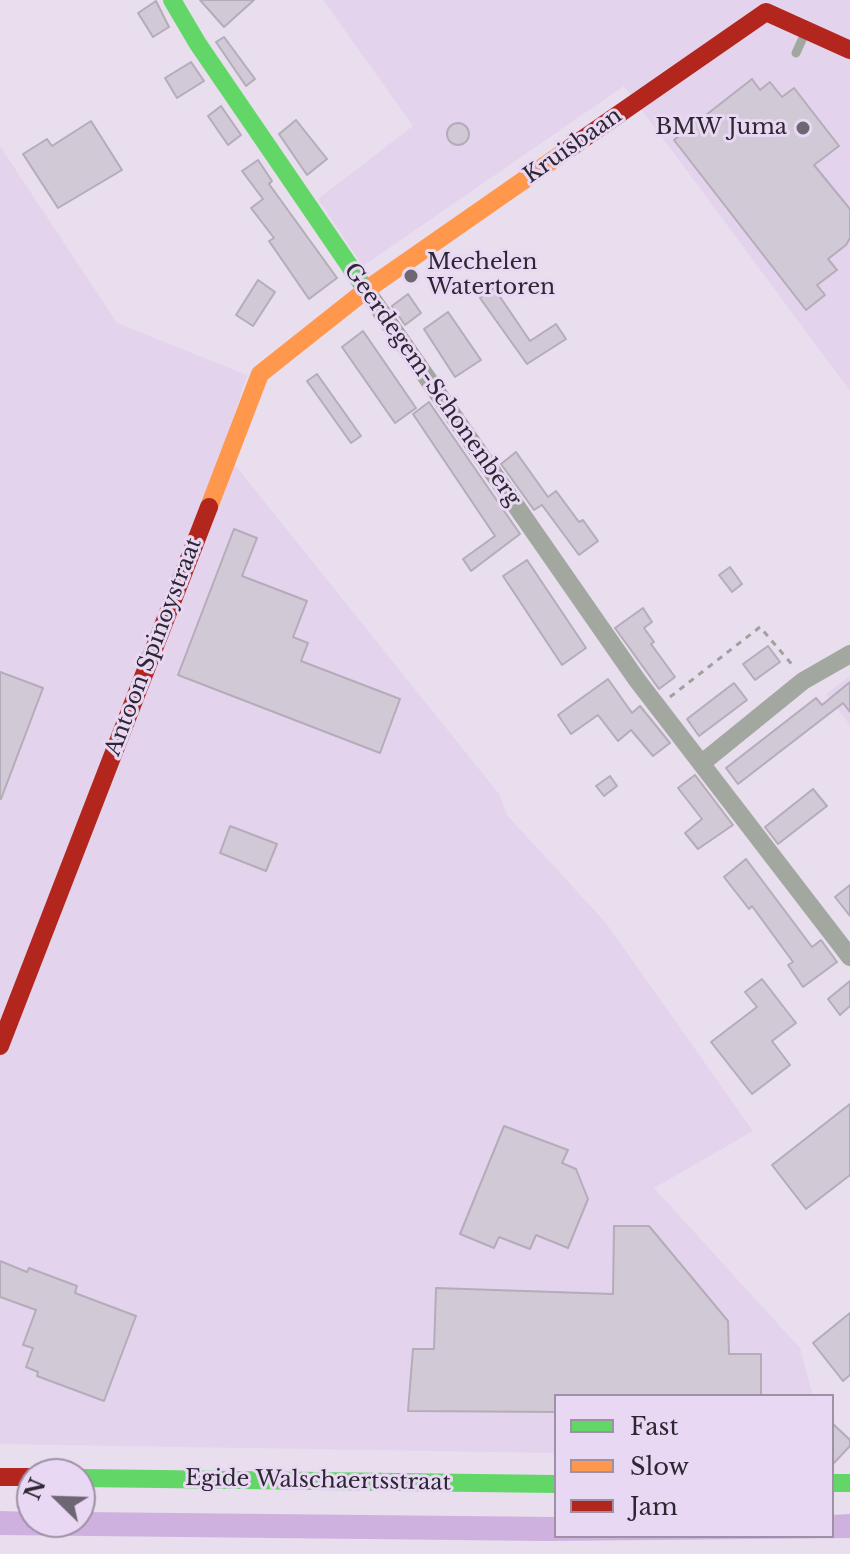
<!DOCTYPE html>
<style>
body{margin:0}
#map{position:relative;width:850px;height:1554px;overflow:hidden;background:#e8deee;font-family:"Libre Baskerville",serif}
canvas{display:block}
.legend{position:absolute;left:554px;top:1394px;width:280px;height:144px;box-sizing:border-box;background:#e9d8f4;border:2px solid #9e91a6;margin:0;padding:10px 14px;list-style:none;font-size:24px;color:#2d2731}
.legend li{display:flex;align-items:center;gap:16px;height:40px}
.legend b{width:40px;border:2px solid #9e91a6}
.north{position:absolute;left:16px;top:1458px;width:80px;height:80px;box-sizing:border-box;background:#e9d8f4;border:2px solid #9e91a6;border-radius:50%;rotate:293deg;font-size:22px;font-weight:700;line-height:32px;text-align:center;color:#2d2731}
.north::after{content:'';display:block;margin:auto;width:28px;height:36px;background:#6e6773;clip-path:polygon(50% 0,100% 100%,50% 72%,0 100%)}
</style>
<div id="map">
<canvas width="850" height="1554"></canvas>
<ul class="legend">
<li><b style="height:10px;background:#63d668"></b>Fast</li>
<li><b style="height:10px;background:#ff974d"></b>Slow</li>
<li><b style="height:10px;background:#b3261e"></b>Jam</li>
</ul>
<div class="north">N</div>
</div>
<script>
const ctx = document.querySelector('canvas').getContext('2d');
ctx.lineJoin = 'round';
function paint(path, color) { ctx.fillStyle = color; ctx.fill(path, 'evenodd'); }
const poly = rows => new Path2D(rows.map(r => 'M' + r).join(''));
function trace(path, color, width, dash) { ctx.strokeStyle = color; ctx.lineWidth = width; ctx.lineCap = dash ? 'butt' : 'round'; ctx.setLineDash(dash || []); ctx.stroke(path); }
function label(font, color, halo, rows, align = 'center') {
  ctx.font = font + ' "Libre Baskerville",serif'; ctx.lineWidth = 6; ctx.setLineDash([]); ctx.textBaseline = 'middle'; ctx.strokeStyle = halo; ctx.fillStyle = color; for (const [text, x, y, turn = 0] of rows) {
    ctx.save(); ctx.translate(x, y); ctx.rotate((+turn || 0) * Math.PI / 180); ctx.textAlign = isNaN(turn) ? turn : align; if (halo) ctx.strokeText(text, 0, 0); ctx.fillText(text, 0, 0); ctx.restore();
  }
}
paint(poly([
 [323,0,850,0,850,391,624,86,363,266,318,199,413,126],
 [0,146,117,323,247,375,223,450,499,794,507,815,606,923,753,1131,654,1188,800,1348,813,1396,556,1396,556,1453,0,1444],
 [850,676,850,725,826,694]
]), '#e4d3ed');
paint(poly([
 [0,1511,32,1512,32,1522,80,1522,80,1512,556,1517,556,1536,832,1536,832,1515,850,1514,850,1538,547,1541,0,1535]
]), '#ceb1df');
const building = poly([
 [200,0,254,0,224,27,200,0],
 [156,1,169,27,153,37,138,13,156,1],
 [224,37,255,79,246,86,216,42,224,37],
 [191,62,204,81,177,98,165,78,191,62],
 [752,79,760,90,770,82,782,97,794,88,839,146,814,165,850,209,850,238,846,245,828,259,837,270,817,285,825,295,806,310,674,140,752,79],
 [221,106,241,135,228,145,208,116,221,106],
 [296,120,327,159,307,175,279,134,296,120],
 [91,121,122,170,58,208,23,154,47,139,52,146,91,121],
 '447 134a11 11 0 1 1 22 0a11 11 0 1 1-22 0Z',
 [258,160,272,181,269,184,337,278,309,299,269,241,274,238,251,208,263,199,242,171,258,160],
 [258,280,275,292,253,326,236,315,258,280],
 [494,288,530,341,556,324,566,339,527,364,480,298,494,288],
 [408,294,421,313,405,325,392,306,408,294],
 [448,312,481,360,455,377,424,329,448,312],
 [363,331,416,408,395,423,342,347,363,331],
 [317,374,361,436,351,443,307,381,317,374],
 [429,402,520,534,471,571,463,559,495,536,413,414,429,402],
 [516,452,548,497,556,491,579,522,583,520,598,541,579,555,542,505,534,510,501,464,516,452],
 [234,529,257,538,242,576,307,601,293,637,308,643,301,661,400,699,380,753,178,675,234,529],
 [527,560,586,648,562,665,503,576,527,560],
 [730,567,742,584,732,592,719,575,730,567],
 [643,608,652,622,644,628,654,642,651,644,675,677,659,689,615,628,643,608],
 [768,646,780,662,755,680,743,664,768,646],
 [0,672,43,688,1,799,0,799,0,672],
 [608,679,632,713,640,706,670,743,653,756,631,730,618,741,598,715,571,734,558,715,608,679],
 [850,682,850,712,843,703,738,784,726,768,816,698,822,705,850,682],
 [734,683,747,700,699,736,687,719,734,683],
 [695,775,733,825,698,849,685,833,702,819,678,788,695,775],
 [610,776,617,786,604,796,596,786,610,776],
 [813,789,827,806,778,844,765,827,813,789],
 [230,826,277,844,266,871,220,853,230,826],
 [746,859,812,947,821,940,837,962,803,987,788,965,793,962,752,906,749,909,724,877,746,859],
 [850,885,850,916,835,897,850,885],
 [762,979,796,1023,772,1041,790,1065,752,1094,711,1042,757,1007,745,992,762,979],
 [850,981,850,1006,840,1015,828,999,850,981],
 [850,1104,850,1175,806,1209,772,1165,850,1104],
 [504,1126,568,1150,562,1163,576,1169,588,1199,568,1248,536,1235,530,1249,499,1237,494,1248,460,1234,504,1126],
 [614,1226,649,1226,728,1321,729,1354,761,1354,761,1396,556,1396,556,1412,408,1411,413,1349,434,1349,436,1288,613,1294,614,1226],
 [0,1261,27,1272,29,1268,77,1286,75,1293,136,1316,104,1401,37,1376,38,1372,26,1367,33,1348,23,1345,36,1310,0,1297,0,1261],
 [850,1313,850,1375,843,1381,813,1343,850,1313],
 [832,1423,850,1440,850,1446,832,1465,832,1423]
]);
paint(building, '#d1c9d5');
trace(building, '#b4acb9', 2);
trace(poly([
 [670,697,760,627,795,668]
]), '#9fa19d', 3, [6, 6]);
trace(poly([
 [796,53,806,31]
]), '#a2a8a0', 9);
trace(poly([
 [366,290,637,680,850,957],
 [702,763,803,681,850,654]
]), '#a2a8a0', 18);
trace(poly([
 [172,0,198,44,366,290],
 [80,1478,556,1484],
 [832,1483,850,1483]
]), '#63d668', 18);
trace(poly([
 [209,507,260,374,366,290,570,148]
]), '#ff974d', 18);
trace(poly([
 [570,148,766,12,850,50],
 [0,1046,209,507],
 [0,1477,32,1477]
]), '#b3261e', 18);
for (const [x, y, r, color] of [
 [803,128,8,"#6e6773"],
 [411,276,8,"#6e6773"]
]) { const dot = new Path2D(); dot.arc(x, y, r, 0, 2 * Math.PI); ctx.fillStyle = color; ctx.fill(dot); trace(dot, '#e9d8f4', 3); }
label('22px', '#2d2731', '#e9d8f4', [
 ["BMW Juma",787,128],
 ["Mechelen",427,263,"left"],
 ["Watertoren",427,288,"left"]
], 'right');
label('22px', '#2d2731', '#e9d8f4', [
 ["Kruisbaan",573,146,-35],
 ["Geerdegem-Schonenberg",432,385,55],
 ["Antoon Spinoystraat",154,647,-69],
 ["Egide Walschaertsstraat",318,1481,1]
]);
</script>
